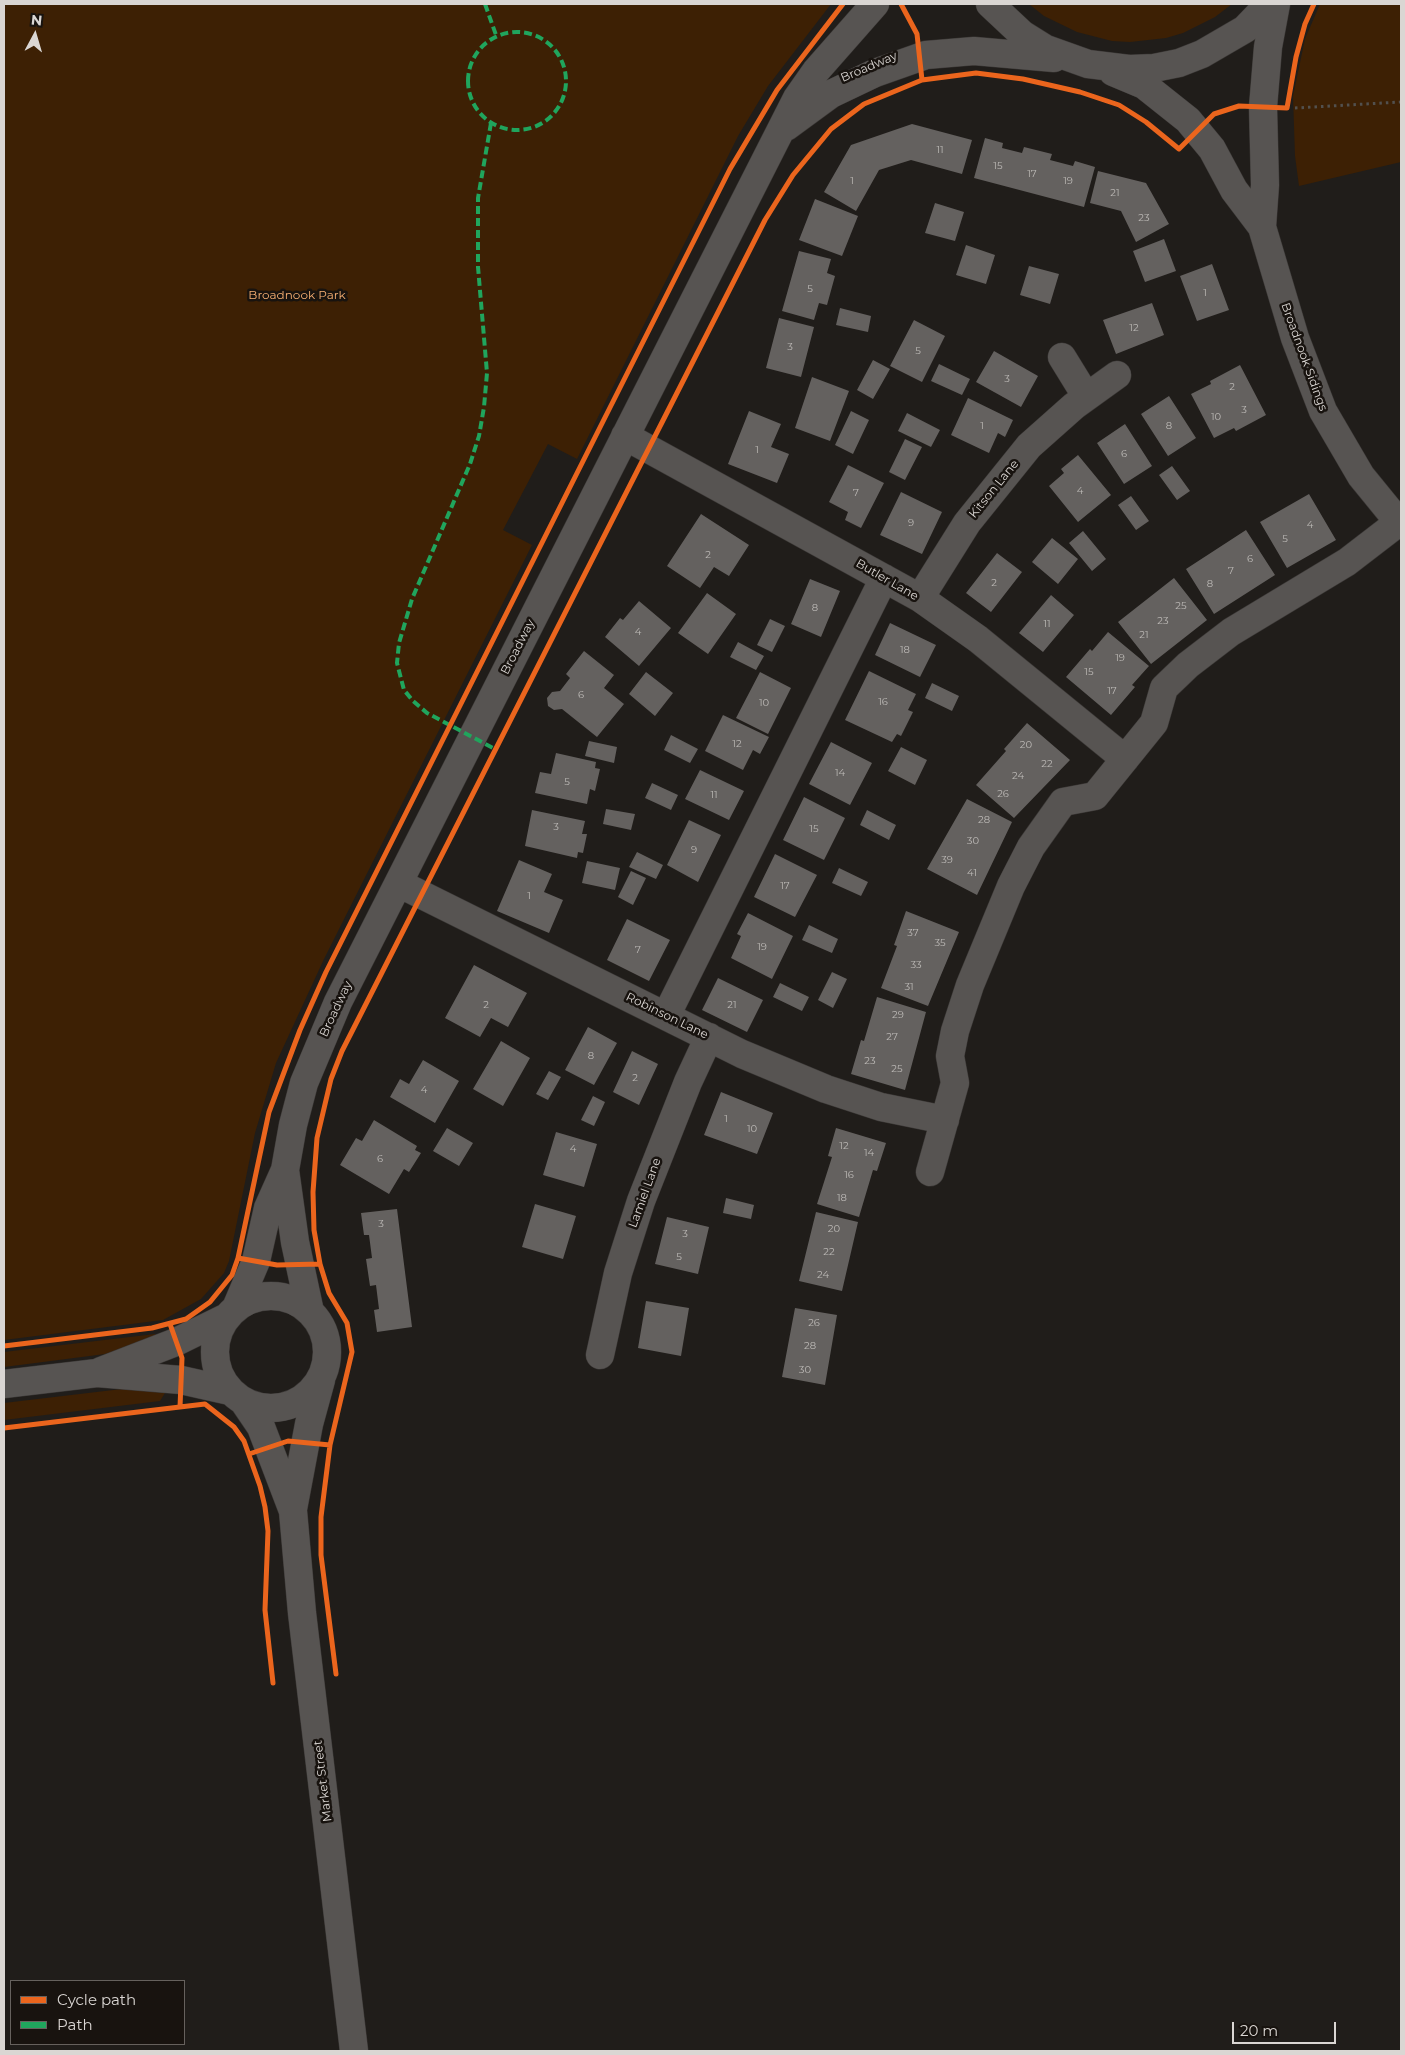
<!DOCTYPE html>
<style>
body{margin:0}
#map{position:relative;width:1405px;height:2055px;overflow:hidden;background:#201d1a;font-family:Montserrat,sans-serif}
canvas{display:block}
.frame{position:absolute;inset:0;border:5px solid #dad6d3;pointer-events:none}
.legend{position:absolute;left:10px;top:1980px;width:175px;height:65px;box-sizing:border-box;background:#18130f;border:1px solid #66615d;margin:0;padding:6px 9px;list-style:none;font-size:15px;color:#dad6d3}
.legend li{display:flex;align-items:center;gap:10px;height:25px}
.legend b{width:25px;border:1px solid #66615d}
.north{position:absolute;left:10px;top:10px;width:50px;height:50px;-webkit-text-stroke:4px #18130f;paint-order:stroke;rotate:6deg;font-size:14px;font-weight:700;line-height:20px;text-align:center;color:#dad6d3}
.north::after{content:'';display:block;margin:auto;width:18px;height:22px;background:#dad6d3;clip-path:polygon(50% 0,100% 100%,50% 72%,0 100%)}
.scale{position:absolute;left:1232px;top:2022px;width:104px;height:22px;box-sizing:border-box;border:2px solid #dad6d3;border-top:0;padding-left:6px;font-size:15px;line-height:18px;white-space:nowrap;color:#dad6d3;-webkit-text-stroke:4px #18130f;paint-order:stroke}
</style>
<div id="map">
<canvas width="1405" height="2055"></canvas>
<div class="frame"></div>
<ul class="legend">
<li><b style="height:6px;background:#eb651d"></b>Cycle path</li>
<li><b style="height:6px;background:#20a55d"></b>Path</li>
</ul>
<div class="north">N</div>
<div class="scale">20 m</div>
</div>
<script>
const ctx = document.querySelector('canvas').getContext('2d');
ctx.lineJoin = 'round';
function paint(path, color) { ctx.fillStyle = color; ctx.fill(path, 'evenodd'); }
const poly = rows => new Path2D(rows.map(r => 'M' + r).join(''));
function trace(path, color, width, dash) { ctx.strokeStyle = color; ctx.lineWidth = width; ctx.lineCap = dash ? 'butt' : 'round'; ctx.setLineDash(dash || []); ctx.stroke(path); }
function label(font, color, halo, rows, align = 'center') {
  ctx.font = font + ' Montserrat,sans-serif'; ctx.lineWidth = 5; ctx.setLineDash([]); ctx.textBaseline = 'middle'; ctx.strokeStyle = halo; ctx.fillStyle = color; for (const [text, x, y, turn = 0] of rows) {
    ctx.save(); ctx.translate(x, y); ctx.rotate((+turn || 0) * Math.PI / 180); ctx.textAlign = isNaN(turn) ? turn : align; if (halo) ctx.strokeText(text, 0, 0); ctx.fillText(text, 0, 0); ctx.restore();
  }
}
paint(poly([
 [4,4,831,4,768,86,738,136,577,459,548,444,503,530,532,545,324,959,276,1063,255,1133,229,1261,224,1273,201,1299,163,1320,4,1340],
 [1029,4,1232,4,1215,17,1183,33,1166,38,1130,42,1112,41,1077,32,1044,16],
 [1320,4,1401,4,1401,162,1299,186,1295,156,1293,96,1305,39],
 [155,1334,157,1338,105,1354,4,1367,4,1352],
 [164,1384,165,1393,160,1401,4,1420,4,1403]
]), '#3d2004');
paint(poly([
 [912,124,972,140,962,174,911,160,879,170,856,211,824,192,851,145],
 [985,138,1003,143,1002,148,1022,153,1024,147,1052,154,1050,160,1073,166,1075,161,1095,167,1084,207,974,178],
 [1098,171,1146,183,1169,224,1136,242,1121,211,1090,203],
 [815,199,858,216,842,256,799,240],
 [935,203,964,212,955,241,925,233],
 [1164,239,1176,271,1145,282,1133,251],
 [966,245,995,255,986,284,956,275],
 [799,251,831,259,827,273,835,276,827,305,819,303,814,320,782,311],
 [1212,264,1229,310,1197,321,1180,276],
 [1029,266,1059,274,1050,304,1020,295],
 [1152,303,1164,335,1116,354,1103,320],
 [840,308,871,316,868,332,836,325],
 [779,318,814,327,801,377,766,368],
 [914,320,945,336,922,382,890,366],
 [994,351,1038,376,1021,407,976,382],
 [873,360,890,369,873,399,857,390],
 [939,364,970,379,962,395,931,381],
 [1240,365,1266,415,1236,431,1234,428,1214,438,1191,394,1211,384,1210,381],
 [812,377,849,391,830,441,795,428],
 [1169,396,1196,438,1168,456,1141,414],
 [968,398,1013,420,1005,437,998,433,989,453,951,435],
 [749,411,781,424,771,447,789,454,777,483,728,464],
 [851,411,869,420,853,454,835,445],
 [907,413,940,430,931,447,898,431],
 [1125,424,1152,466,1124,484,1097,443],
 [905,439,922,447,905,480,889,472],
 [1078,455,1111,495,1078,522,1049,486,1064,473,1061,469],
 [848,465,884,483,861,528,845,520,848,512,829,502],
 [1172,466,1190,491,1177,500,1159,475],
 [901,492,942,512,922,554,880,535],
 [1309,494,1336,540,1287,568,1260,522],
 [1131,496,1149,521,1136,530,1118,505],
 [701,514,749,545,729,576,714,567,700,588,667,566],
 [1246,530,1275,575,1214,614,1186,569],
 [1083,531,1106,559,1092,571,1069,543],
 [1052,538,1078,559,1058,584,1032,562],
 [997,553,1022,572,991,612,966,593],
 [1174,578,1207,620,1151,664,1118,622],
 [810,579,840,591,821,637,791,624],
 [707,593,736,614,708,654,678,633],
 [1051,595,1074,615,1043,652,1019,633],
 [639,601,671,628,639,666,605,637,620,618,623,620],
 [770,619,785,626,772,652,757,645],
 [890,623,936,645,920,677,875,655],
 [1108,632,1149,666,1132,685,1135,687,1111,715,1066,677,1090,649,1092,651],
 [738,642,764,656,756,670,730,657],
 [584,651,614,675,604,688,624,704,597,737,562,709,554,710,548,706,547,698,552,692,560,691,570,678,566,674],
 [869,671,916,694,908,710,913,712,901,736,897,734,892,742,845,720],
 [646,672,673,693,655,716,629,694],
 [760,672,791,688,768,734,736,718],
 [932,683,959,696,952,711,925,698],
 [723,715,769,737,760,754,753,750,743,770,705,751],
 [1027,723,1070,760,1014,818,976,785,1006,751,1004,749],
 [671,735,698,749,690,763,664,750],
 [589,741,617,747,614,763,585,756],
 [831,742,872,763,850,805,809,784],
 [901,747,927,760,915,785,888,771],
 [556,753,596,762,595,768,600,769,595,791,590,789,587,804,535,793,540,772,551,774],
 [700,770,744,791,729,820,685,799],
 [652,783,678,795,671,810,645,798],
 [804,797,845,818,824,860,783,840],
 [967,799,1012,822,977,895,927,869],
 [606,809,635,814,631,830,603,824],
 [532,810,585,821,582,834,587,834,583,853,578,852,577,858,525,846],
 [867,810,896,825,889,840,860,825],
 [689,820,721,835,698,882,667,865],
 [637,852,663,865,656,879,629,867],
 [775,854,817,875,795,917,754,897],
 [519,860,552,874,544,892,563,900,549,933,497,911],
 [587,861,620,868,615,890,582,883],
 [839,868,868,882,861,896,832,883],
 [631,871,646,878,633,905,618,897],
 [906,911,959,932,928,1006,881,988,897,946,894,945],
 [748,913,793,936,772,979,731,958,741,936,737,934],
 [627,919,670,940,649,981,607,960],
 [809,925,838,939,832,953,802,940],
 [474,965,527,993,508,1027,491,1018,480,1037,445,1018],
 [832,972,847,979,833,1008,818,1000],
 [718,978,763,1000,747,1032,702,1010],
 [780,983,809,997,802,1011,773,997],
 [877,997,926,1012,905,1090,851,1074,861,1040,864,1041],
 [588,1027,617,1043,594,1085,565,1070],
 [501,1041,530,1058,503,1106,473,1089],
 [632,1051,658,1064,639,1105,613,1092],
 [423,1060,459,1081,435,1123,390,1097,400,1079,409,1084],
 [549,1071,561,1077,548,1100,536,1094],
 [721,1092,773,1113,757,1154,704,1135],
 [593,1096,605,1102,594,1126,581,1120],
 [374,1120,417,1146,415,1150,421,1153,409,1172,404,1169,389,1194,340,1165,356,1138,362,1141],
 [447,1128,473,1143,459,1166,433,1151],
 [836,1128,886,1143,877,1171,873,1170,859,1217,817,1204,832,1157,828,1156],
 [556,1132,597,1144,584,1187,543,1175],
 [726,1198,754,1205,751,1219,723,1213],
 [535,1204,576,1216,563,1259,522,1247],
 [397,1209,412,1327,377,1332,374,1310,379,1309,376,1285,370,1286,366,1259,372,1258,369,1235,364,1235,361,1213],
 [816,1212,858,1222,842,1291,799,1281],
 [667,1217,709,1227,698,1274,655,1264],
 [646,1301,689,1308,681,1356,638,1348],
 [795,1308,837,1315,825,1385,782,1377]
]), '#64615f');
const minor = poly([
 [990,4,1022,34,1046,49,1088,64,1129,69,1154,68,1179,63,1202,54,1245,29,1269,4],
 [1276,4,1268,47,1263,107,1265,185,1262,227,1295,338,1323,411,1361,476,1401,525],
 [1113,72,1144,85,1188,120,1212,149,1234,190,1262,227],
 [786,127,831,94,875,73,926,55,974,51,1054,58],
 [1062,357,1086,396],
 [625,436,920,598,978,639,1125,759],
 [920,598,967,523,1029,446,1074,406,1117,375],
 [400,884,742,1054,826,1089,881,1107,945,1120],
 [666,1016,884,578],
 [285,1170,295,1242,310,1312],
 [930,1172,955,1083,950,1056,955,1031,970,985,1011,886,1031,847,1063,802,1095,796,1154,723,1164,688,1188,665,1231,632,1347,562,1399,522],
 '215 1352a56 56 0 1 1 112 0a56 56 0 1 1-112 0Z',
 [236,1308,256,1261,268,1208,285,1170,293,1125,304,1083,338,1002,797,98,816,71,875,4],
 [600,1355,618,1273,641,1201,688,1082,709,1037],
 [101,1371,176,1342,227,1317],
 [4,1384,97,1373,181,1380,230,1391],
 [244,1402,261,1427,293,1511,302,1613,354,2051],
 [293,1509,309,1424,321,1380]
]);
trace(minor, '#3b3836', 29);
trace(poly([
 [1295,108,1401,102]
]), '#52504e', 3, [2.5, 4]);
trace(minor, '#575452', 28);
trace(poly([
 [485,4,496,35],
 '468 81a49 49 0 1 1 98 0a49 49 0 1 1-98 0Z',
 [491,123,478,198,478,267,487,373,484,407,479,436,470,464,412,599,399,643,397,663,404,690,413,701,427,713,495,749]
]), '#20a55d', 4, [8, 4]);
trace(poly([
 [901,4,917,34,922,80,976,73,1023,79,1080,92,1119,105,1146,122,1179,149,1214,114,1239,106,1287,108,1296,57,1305,24,1314,4],
 [238,1258,277,1265,320,1264],
 [170,1324,182,1358,180,1407],
 [4,1346,152,1328,186,1319,210,1302,232,1275,238,1258,269,1112,300,1030,326,972,730,169,777,90,843,4],
 [4,1428,205,1404,234,1427,244,1441,260,1486,265,1507,268,1531,265,1610,273,1683],
 [249,1454,288,1441,330,1445],
 [336,1674,321,1555,321,1517,330,1445,352,1352,347,1323,329,1293,320,1264,314,1230,313,1192,317,1138,331,1079,342,1051,765,220,793,175,831,129,864,104,922,80]
]), '#eb651d', 5);
label('10px', '#bcb9b6', null, [
 ["11",940,150],
 ["15",998,166],
 ["17",1032,174],
 ["1",852,181],
 ["19",1068,181],
 ["21",1115,193],
 ["23",1144,218],
 ["5",810,289],
 ["1",1205,293],
 ["12",1134,328],
 ["3",790,347],
 ["5",918,351],
 ["3",1007,379],
 ["2",1232,387],
 ["3",1244,410],
 ["10",1216,417],
 ["1",982,426],
 ["8",1169,426],
 ["1",757,450],
 ["6",1124,454],
 ["4",1080,491],
 ["7",856,493],
 ["9",911,523],
 ["4",1310,525],
 ["5",1285,539],
 ["2",708,555],
 ["6",1250,559],
 ["7",1231,571],
 ["2",994,583],
 ["8",1210,584],
 ["25",1181,606],
 ["8",815,608],
 ["23",1163,621],
 ["11",1047,624],
 ["4",638,632],
 ["21",1144,635],
 ["18",905,650],
 ["19",1120,658],
 ["15",1089,672],
 ["17",1112,691],
 ["6",581,695],
 ["16",883,702],
 ["10",764,703],
 ["12",737,744],
 ["20",1026,745],
 ["22",1047,764],
 ["14",840,773],
 ["24",1018,776],
 ["5",567,782],
 ["26",1003,794],
 ["11",714,795],
 ["28",984,820],
 ["3",556,827],
 ["15",814,829],
 ["30",973,841],
 ["9",694,850],
 ["39",947,860],
 ["41",972,873],
 ["17",785,886],
 ["1",529,896],
 ["37",913,933],
 ["35",940,943],
 ["19",762,947],
 ["7",638,950],
 ["33",916,965],
 ["31",909,987],
 ["2",486,1005],
 ["21",732,1005],
 ["29",898,1015],
 ["27",892,1037],
 ["8",591,1056],
 ["23",870,1061],
 ["25",897,1069],
 ["2",635,1078],
 ["4",424,1090],
 ["1",726,1119],
 ["10",752,1129],
 ["12",844,1146],
 ["4",573,1149],
 ["14",869,1153],
 ["6",380,1159],
 ["16",849,1175],
 ["18",842,1198],
 ["3",381,1224],
 ["20",834,1229],
 ["3",685,1234],
 ["22",829,1252],
 ["5",679,1257],
 ["24",823,1275],
 ["26",814,1323],
 ["28",810,1346],
 ["30",805,1370]
]);
label('12px', '#dad6d3', '#18130f', [
 ["Broadway",869,67,-23],
 ["Broadnook Sidings",1304,357,70],
 ["Kitson Lane",994,489,-51],
 ["Butler Lane",887,580,30],
 ["Broadway",518,647,-63],
 ["Broadway",336,1009,-65],
 ["Robinson Lane",667,1016,26],
 ["Lamiel Lane",645,1193,-70],
 ["Market Street",323,1781,-97]
]);
label('12px', '#f6af72', '#18130f', [
 ["Broadnook Park",297,295]
]);
</script>
